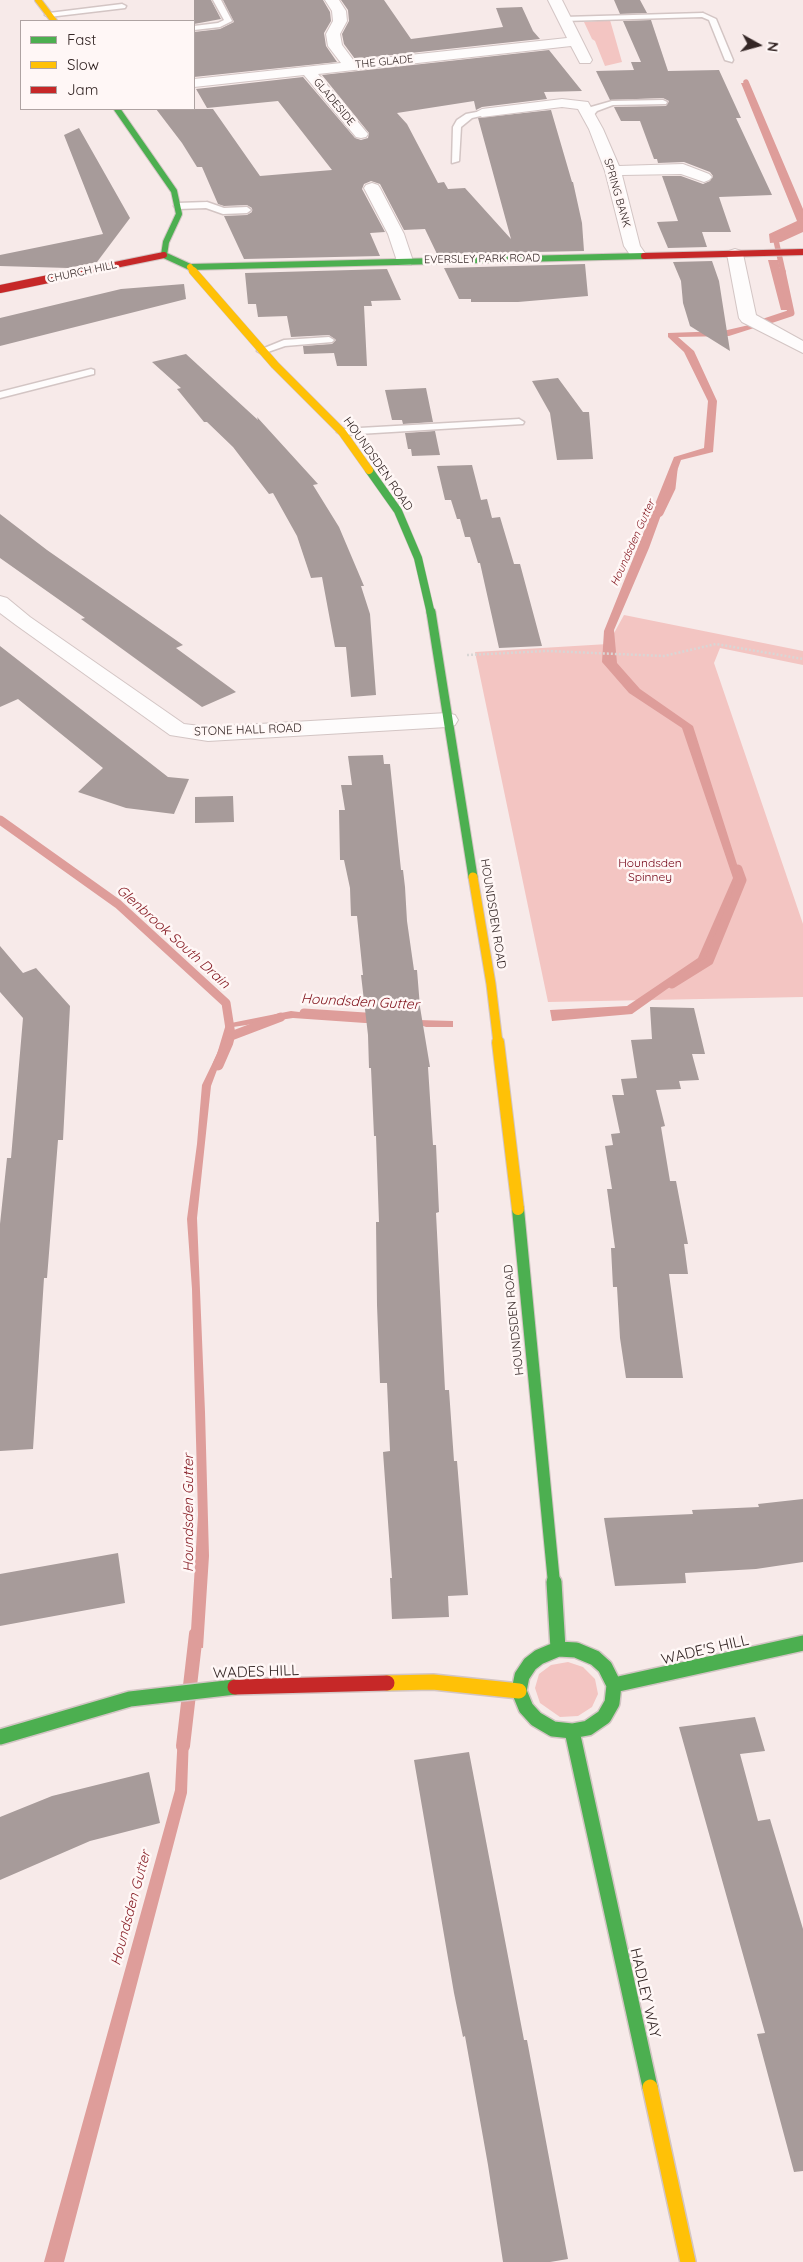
<!DOCTYPE html>
<style>
body{margin:0}
#map{position:relative;width:803px;height:2262px;overflow:hidden;background:#f7eae9;font-family:Quicksand,sans-serif}
canvas{display:block}
.legend{position:absolute;left:20px;top:20px;width:175px;height:90px;box-sizing:border-box;background:#fff7f6;border:1px solid #aea3a2;margin:0;padding:6px 9px;list-style:none;font-size:15px;color:#342625}
.legend li{display:flex;align-items:center;gap:10px;height:25px}
.legend b{width:25px;border:1px solid #aea3a2}
.north{position:absolute;left:733px;top:20px;width:50px;height:50px;-webkit-text-stroke:4px #fff7f6;paint-order:stroke;rotate:97deg;font-size:14px;font-weight:700;line-height:20px;text-align:center;color:#342625}
.north::after{content:'';display:block;margin:auto;width:18px;height:22px;background:#342625;clip-path:polygon(50% 0,100% 100%,50% 72%,0 100%)}
</style>
<div id="map">
<canvas width="803" height="2262"></canvas>
<ul class="legend">
<li><b style="height:6px;background:#4caf50"></b>Fast</li>
<li><b style="height:6px;background:#ffc107"></b>Slow</li>
<li><b style="height:6px;background:#c62828"></b>Jam</li>
</ul>
<div class="north">N</div>
</div>
<script>
const ctx = document.querySelector('canvas').getContext('2d');
ctx.lineJoin = 'round';
function paint(path, color) { ctx.fillStyle = color; ctx.fill(path, 'evenodd'); }
const poly = rows => new Path2D(rows.map(r => 'M' + r).join(''));
function trace(path, color, width, dash) { ctx.strokeStyle = color; ctx.lineWidth = width; ctx.lineCap = dash ? 'butt' : 'round'; ctx.setLineDash(dash || []); ctx.stroke(path); }
function label(font, color, halo, rows, align = 'center') {
  ctx.font = font + ' Quicksand,sans-serif'; ctx.lineWidth = 5; ctx.setLineDash([]); ctx.textBaseline = 'middle'; ctx.strokeStyle = halo; ctx.fillStyle = color; for (const [text, x, y, turn = 0] of rows) {
    ctx.save(); ctx.translate(x, y); ctx.rotate((+turn || 0) * Math.PI / 180); ctx.textAlign = isNaN(turn) ? turn : align; if (halo) ctx.strokeText(text, 0, 0); ctx.fillText(text, 0, 0); ctx.restore();
  }
}
paint(poly([
 [610,20,622,62,605,66,595,41,592,39,584,22],
 [624,615,803,651,803,665,720,648,714,663,803,924,803,997,548,1002,475,652,608,644],
 [568,1662,583,1667,595,1679,598,1694,592,1707,578,1716,560,1717,540,1703,535,1688,539,1674,551,1665]
]), '#f3c5c2');
paint(poly([
 [741,83,745,83,803,215,803,232,781,242,770,243,769,234,797,221],
 [768,260,778,260,789,310,781,310],
 [749,325,754,328,729,336,678,337,694,351,717,401,713,452,681,460,649,548,614,630,617,663,640,689,693,726,742,880,705,962,632,1014,552,1021,550,1010,627,1006,698,958,733,878,682,728,629,693,602,662,604,631,674,457,704,448,708,401,684,352,668,337,668,333,723,331],
 [291,1011,348,1018,453,1021,453,1027,426,1027,415,1023,365,1023,293,1018,233,1027,211,1086,197,1218,205,1412,209,1556,203,1648,190,1647,198,1515,192,1289,187,1219,197,1144,202,1085,217,1054,226,1024],
 [178,1734,189,1735,187,1793,64,2262,44,2262,175,1790]
]), '#de9d9a');
trace(poly([
 [746,82,803,216],
 [783,272,775,236,803,224]
]), '#de9d9a', 5.5);
trace(poly([
 [755,325,791,313,782,271],
 [660,513,672,488,674,470]
]), '#de9d9a', 7);
trace(poly([
 [0,820,118,904,226,1003,231,1035],
 [672,984,709,961,742,880,738,869],
 [304,1013,380,1018],
 [228,1043,231,1036,281,1017]
]), '#de9d9a', 9);
trace(poly([
 [218,1065,228,1042]
]), '#de9d9a', 11);
trace(poly([
 [183,1746,196,1634]
]), '#de9d9a', 14);
paint(poly([
 [194,0,211,0,221,19,194,24],
 [223,0,323,0,330,12,331,21,324,33,326,46,337,62,194,77,194,32,220,29,234,22],
 [341,0,384,0,411,39,503,27,496,8,522,7,533,31,540,39,355,59,344,44,342,34,349,21,348,10],
 [614,0,640,0,647,13,620,14],
 [651,20,668,71,719,70,741,118,736,118,772,195,719,197,731,232,702,232,707,247,668,248,657,222,678,221,662,176,681,176,703,184,710,181,713,176,710,172,684,162,658,163,657,159,654,159,640,121,621,121,614,107,666,106,669,101,663,98,610,100,596,71,634,70,631,62,641,62,623,21],
 [549,50,582,91,544,92,547,99,482,107,476,110,474,101,397,113,407,124,438,183,444,182,448,189,465,188,511,239,478,118,551,110,572,182,573,182,582,223,584,251,437,254,425,229,404,230,380,184,371,181,364,184,362,189,385,232,370,233,380,256,244,259,224,216,247,215,252,212,252,208,247,205,224,206,218,204,202,167,197,167,182,143,156,109,213,109,260,176,332,170,278,101,207,108,196,89,303,77,355,138,361,140,368,138,369,133,322,75],
 [79,128,130,218,97,262,68,268,0,266,0,255,103,234,64,135],
 [712,261,719,281,730,351,690,326,683,303,681,281,673,262],
 [585,264,588,296,518,302,471,302,471,299,459,299,444,268],
 [387,269,401,300,371,301,372,306,364,306,367,366,337,366,334,353,304,354,303,346,332,344,336,340,329,335,291,337,287,316,258,317,256,304,248,304,245,273],
 [184,284,186,299,0,346,0,318,121,289],
 [186,354,258,420,257,417,318,484,313,485,339,527,364,586,361,586,370,614,376,695,351,697,346,647,335,647,322,577,311,578,297,536,273,493,269,494,233,447,207,422,204,422,177,389,181,388,152,362],
 [558,378,583,412,589,412,593,459,557,460,550,413,532,381],
 [426,388,433,422,403,424,402,420,392,420,385,390],
 [435,431,440,455,412,456,411,449,408,449,405,433],
 [472,465,481,500,487,499,492,518,500,517,514,564,520,564,542,646,499,648,480,563,478,563,470,537,465,537,460,519,457,519,451,500,445,500,437,466],
 [0,514,47,550,183,645,176,648,236,692,202,707,81,619,85,618,0,558],
 [0,646,168,777,189,779,174,814,126,808,78,792,103,768,18,699,0,707],
 [383,755,384,764,390,764,401,870,403,870,405,887,407,921,414,970,417,970,420,1007,430,1067,428,1067,433,1145,436,1145,439,1212,436,1213,445,1390,449,1390,454,1461,457,1461,468,1595,448,1596,449,1617,392,1619,390,1578,392,1578,383,1452,390,1451,387,1383,380,1383,377,1305,376,1222,379,1222,376,1136,374,1136,371,1068,369,1068,368,1035,361,975,363,975,357,916,351,916,350,888,344,860,340,860,339,810,345,810,341,785,352,785,348,756],
 [233,796,234,822,195,823,195,797],
 [0,946,23,973,36,968,70,1006,63,1140,58,1140,47,1278,44,1278,33,1449,0,1451,0,1224,7,1158,11,1158,23,1018,0,992],
 [650,1007,694,1008,705,1054,692,1054,699,1080,679,1081,681,1089,656,1090,665,1126,661,1127,670,1181,676,1181,688,1244,684,1244,688,1274,669,1274,683,1378,626,1378,620,1338,617,1287,613,1287,611,1248,615,1248,607,1189,612,1189,605,1146,613,1145,611,1134,620,1133,612,1095,624,1095,621,1079,637,1078,631,1040,652,1039],
 [803,1499,803,1562,756,1569,685,1573,686,1583,615,1586,604,1518,693,1514,692,1510,759,1507,758,1504],
 [118,1553,125,1603,0,1626,0,1574],
 [755,1717,765,1751,740,1754,758,1821,770,1819,803,1929,803,2171,794,2172,757,2034,765,2033,679,1727],
 [469,1752,524,2040,527,2040,568,2259,550,2262,503,2262,488,2165,465,2036,463,2037,454,1993,414,1760],
 [149,1772,160,1823,90,1841,0,1880,0,1817,52,1796]
]), '#a79b9a');
const lane = poly([
 [213,0,221,0,232,21,220,27,194,30,194,26,218,23,224,20,213,0],
 [122,4,126,6,125,8,49,17,45,15,49,13,122,4],
 [703,13,716,19,733,60,732,62,725,60,709,20,702,17,564,21,560,19,564,17,703,13],
 [663,100,667,102,666,104,613,105,597,111,592,117,585,115,591,107,612,101,663,100],
 [482,111,485,111,485,115,472,118,461,127,459,161,452,163,453,127,457,120,466,114,482,111],
 [207,202,224,208,247,207,251,210,247,213,223,214,206,208,178,209,174,206,178,203,207,202],
 [329,337,334,340,332,342,285,346,262,354,257,351,284,340,329,337],
 [91,369,94,370,94,374,0,398,0,392,91,369],
 [519,419,524,422,523,424,342,435,337,432,342,429,519,419]
]);
const street = poly([
 [325,0,339,0,346,11,347,21,340,34,342,45,354,61,567,38,548,0,562,0,592,60,590,63,580,63,571,46,318,74,368,134,366,137,361,138,356,137,304,75,194,87,194,79,341,63,328,46,326,34,333,21,332,11,325,0],
 [562,99,588,102,603,129,619,166,683,164,709,174,712,177,709,180,704,182,681,174,622,175,640,246,647,256,645,259,633,259,624,246,605,171,589,129,578,109,562,107,482,117,475,113,482,109,562,99],
 [372,183,378,185,380,188,404,234,413,261,411,265,399,265,397,261,388,234,364,188,366,185,372,183],
 [735,249,741,251,743,254,756,315,803,341,803,353,742,322,739,318,727,254,729,251,735,249],
 [0,596,7,598,30,617,184,724,208,727,447,713,455,715,458,720,455,725,447,727,208,741,170,735,16,625,0,613,0,596]
]);
const fastFar4 = poly([
 [117,109,174,191,179,214,166,242,164,255],
 [164,255,190,267,644,256]
]);
const fastFar3 = poly([
 [369,470,398,511,418,558,431,614]
]);
const fastFar2 = poly([
 [431,612,473,877]
]);
const fastFar1 = poly([
 [518,1209,554,1583]
]);
const fast = poly([
 [554,1582,558,1649],
 [558,1649,576,1650,595,1658,605,1667,614,1685,612,1703,604,1717,588,1728,572,1731,553,1729,536,1719,526,1708,519,1691,522,1676,530,1664,539,1657,558,1649],
 [614,1685,803,1643],
 [572,1731,650,2087],
 [0,1737,130,1699,235,1687]
]);
const slowFar4 = poly([
 [38,0,54,21],
 [190,267,194,272]
]);
const slowFar3 = poly([
 [193,271,275,365,342,432,369,470]
]);
const slowFar2 = poly([
 [473,877,491,984,498,1043]
]);
const slowFar1 = poly([
 [498,1042,518,1209]
]);
const slow = poly([
 [387,1683,433,1682,519,1691],
 [650,2087,688,2262]
]);
const jamFar2 = poly([
 [644,256,803,252],
 [81,272,164,255]
]);
const jamFar1 = poly([
 [0,289,87,271]
]);
const jam = poly([
 [235,1687,387,1683]
]);
trace(lane, '#d3c5c4', 3);
trace(street, '#d3c5c4', 2);
trace(fastFar4, '#d3c5c4', 8);
trace(fastFar3, '#d3c5c4', 9);
trace(fastFar2, '#d3c5c4', 11);
trace(fastFar1, '#d3c5c4', 14);
trace(fast, '#d3c5c4', 18);
trace(slowFar4, '#d3c5c4', 8);
trace(slowFar3, '#d3c5c4', 9);
trace(slowFar2, '#d3c5c4', 11);
trace(slowFar1, '#d3c5c4', 14);
trace(slow, '#d3c5c4', 18);
trace(jamFar2, '#d3c5c4', 8);
trace(jamFar1, '#d3c5c4', 9);
trace(jam, '#d3c5c4', 18);
trace(poly([
 [467,655,547,651,664,656,716,644,803,659]
]), '#d9d6d5', 2.5, [2, 2]);
paint(lane, '#fefcfc');
paint(street, '#fefcfc');
trace(fastFar4, '#4caf50', 6);
trace(fastFar3, '#4caf50', 8);
trace(fastFar2, '#4caf50', 9);
trace(fastFar1, '#4caf50', 12);
trace(fast, '#4caf50', 15);
trace(slowFar4, '#ffc107', 6);
trace(slowFar3, '#ffc107', 8);
trace(slowFar2, '#ffc107', 9);
trace(slowFar1, '#ffc107', 12);
trace(slow, '#ffc107', 15);
trace(jamFar2, '#c62828', 6);
trace(jamFar1, '#c62828', 8);
trace(jam, '#c62828', 15);
label('11px', '#342625', '#fff7f6', [
 ["THE GLADE",384,62,-6],
 ["GLADESIDE",334,102,50],
 ["SPRING BANK",617,193,74],
 ["EVERSLEY PARK ROAD",482,259,-1],
 ["CHURCH HILL",82,272,-12]
]);
label('italic 11px', '#851b23', '#fff7f6', [
 ["Houndsden Gutter",633,543,-66]
]);
label('12px', '#342625', '#fff7f6', [
 ["HOUNDSDEN ROAD",378,464,55],
 ["STONE HALL ROAD",248,730,-2],
 ["HOUNDSDEN ROAD",493,914,81],
 ["HOUNDSDEN ROAD",514,1320,-96]
]);
label('12px', '#710013', '#fff7f6', [
 ["Houndsden",650,863],
 ["Spinney",650,877]
]);
label('italic 14px', '#851b23', '#fff7f6', [
 ["Glenbrook South Drain",173,937,42],
 ["Houndsden Gutter",360,1002,3],
 ["Houndsden Gutter",189,1513,-90],
 ["Houndsden Gutter",131,1908,-75]
]);
label('15px', '#342625', '#fff7f6', [
 ["WADE'S HILL",705,1650,-13],
 ["WADES HILL",256,1672,-2],
 ["HADLEY WAY",645,1993,77]
]);
</script>
